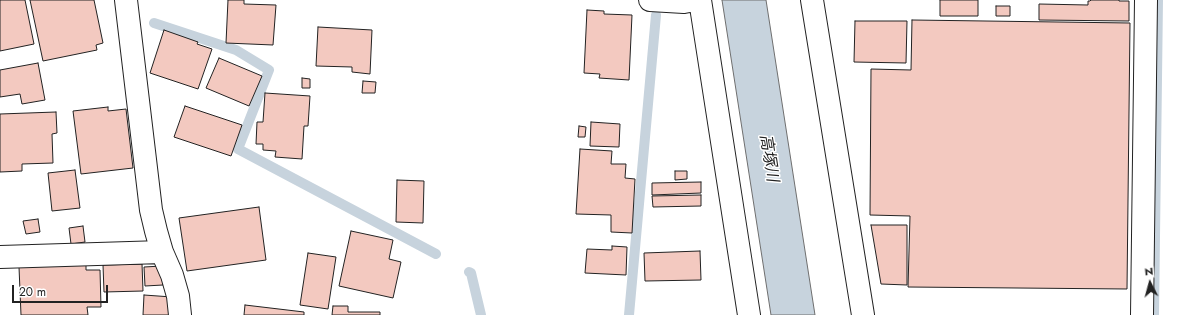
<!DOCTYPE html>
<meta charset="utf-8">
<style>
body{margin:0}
#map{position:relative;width:1182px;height:315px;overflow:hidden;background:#fff;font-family:Jost,sans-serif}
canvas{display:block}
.north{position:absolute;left:1130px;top:263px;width:40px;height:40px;-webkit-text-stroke:3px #fff;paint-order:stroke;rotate:354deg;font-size:11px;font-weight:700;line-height:16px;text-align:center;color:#222}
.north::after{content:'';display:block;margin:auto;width:14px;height:18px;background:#222;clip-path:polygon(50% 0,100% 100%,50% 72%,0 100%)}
.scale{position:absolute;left:12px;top:285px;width:96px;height:18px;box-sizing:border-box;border:2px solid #222;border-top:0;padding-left:5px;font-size:12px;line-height:14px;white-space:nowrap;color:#222;-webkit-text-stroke:3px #fff;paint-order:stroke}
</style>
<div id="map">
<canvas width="1182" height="315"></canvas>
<div class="north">N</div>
<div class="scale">20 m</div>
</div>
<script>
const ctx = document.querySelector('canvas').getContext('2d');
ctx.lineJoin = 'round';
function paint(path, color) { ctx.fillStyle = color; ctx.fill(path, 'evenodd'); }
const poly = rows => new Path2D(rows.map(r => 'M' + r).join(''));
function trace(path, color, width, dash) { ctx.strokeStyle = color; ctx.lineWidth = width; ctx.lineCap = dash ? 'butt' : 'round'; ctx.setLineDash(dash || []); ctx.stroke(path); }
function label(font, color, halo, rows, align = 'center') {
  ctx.font = font + ' Jost,"Noto Sans JP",sans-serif'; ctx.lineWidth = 3; ctx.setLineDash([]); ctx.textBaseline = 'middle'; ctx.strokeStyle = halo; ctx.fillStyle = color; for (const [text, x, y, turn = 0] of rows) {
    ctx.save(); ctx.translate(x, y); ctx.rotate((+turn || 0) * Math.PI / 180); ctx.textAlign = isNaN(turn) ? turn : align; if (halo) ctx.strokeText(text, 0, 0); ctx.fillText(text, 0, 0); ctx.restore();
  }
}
const water = poly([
 [722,0,766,0,815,315,771,315,722,0]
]);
paint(water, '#c7d3dd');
trace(water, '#6f6f6f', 1);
trace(poly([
 [154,23,236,50,269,70,238,149,436,254],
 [469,272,471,273,481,315],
 [629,315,656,15],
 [1154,315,1158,0]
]), '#c7d3dd', 10);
const building = poly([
 [0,0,25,0,34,44,0,51,0,0],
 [30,0,94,0,103,43,96,45,97,50,43,61,30,0],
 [228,0,244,0,244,4,276,5,273,45,226,43,228,0],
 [940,0,978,0,978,16,940,16,940,0],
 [1091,0,1119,0,1119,1,1129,1,1129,21,1039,20,1039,4,1088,5,1088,1,1090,1,1091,0],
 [996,6,1010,6,1010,16,996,16,996,6],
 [587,10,604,11,604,14,632,15,629,80,599,78,600,74,584,73,587,10],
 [912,20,1130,23,1127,289,908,287,910,216,870,215,871,69,911,70,912,20],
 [855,21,907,21,906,63,854,62,855,21],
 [318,27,372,30,370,74,352,72,352,67,316,66,318,27],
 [164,30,198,42,197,44,212,49,198,89,150,73,164,30],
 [219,58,262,76,249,106,206,88,219,58],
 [38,63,45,100,22,104,20,94,0,97,0,70,38,63],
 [302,78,310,79,310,88,302,88,302,78],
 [363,81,376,82,375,93,362,93,363,81],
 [265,93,310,96,308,126,304,126,302,159,275,157,276,151,263,150,263,144,256,144,257,122,263,122,265,93],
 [185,106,242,125,231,156,174,137,185,106],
 [108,107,108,111,126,109,133,168,81,174,73,111,108,107],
 [56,112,57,133,52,134,53,163,22,164,22,171,0,172,0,114,56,112],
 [591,122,620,124,619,147,590,146,591,122],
 [579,126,586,127,585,137,578,137,579,126],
 [580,149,612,151,611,164,626,164,625,178,635,179,632,233,611,232,611,215,576,214,580,149],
 [75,170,80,208,52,211,48,173,75,170],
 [675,171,687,171,687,179,675,180,675,171],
 [397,180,424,181,423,223,396,222,397,180],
 [701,182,701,193,652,195,652,183,701,182],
 [701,195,701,206,653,207,652,196,701,195],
 [259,207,266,260,187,271,179,218,259,207],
 [38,219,40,232,26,234,23,221,38,219],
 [871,225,907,225,907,285,881,284,871,225],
 [83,226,85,242,71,244,69,228,83,226],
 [351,231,393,240,389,259,401,262,393,298,339,286,351,231],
 [612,246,627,247,626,275,585,273,587,249,612,250,612,246],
 [700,251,701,280,645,281,644,253,700,251],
 [308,253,336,257,328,309,300,305,308,253],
 [142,264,143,291,104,292,103,265,142,264],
 [86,265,86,270,100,270,101,307,87,307,88,315,21,315,19,267,86,265],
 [162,266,163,285,145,286,144,267,162,266],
 [144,295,172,297,171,315,143,315,144,295],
 [245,305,304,312,304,315,244,315,245,305],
 [333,306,348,306,348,312,380,312,380,315,332,315,333,306]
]);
paint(building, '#f3c9c0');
trace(building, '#222', 1);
const minor = poly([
 [126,0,151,210,156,231,162,252,172,275,178,296,180,315],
 [650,0,684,2,695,0],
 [700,0,749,315],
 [812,0,863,315],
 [0,257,162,252],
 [1142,315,1146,0]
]);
trace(minor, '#222', 24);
trace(minor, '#fff', 22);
label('italic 16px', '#222', '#fff', [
 ["高塚川",768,158,81]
]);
</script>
